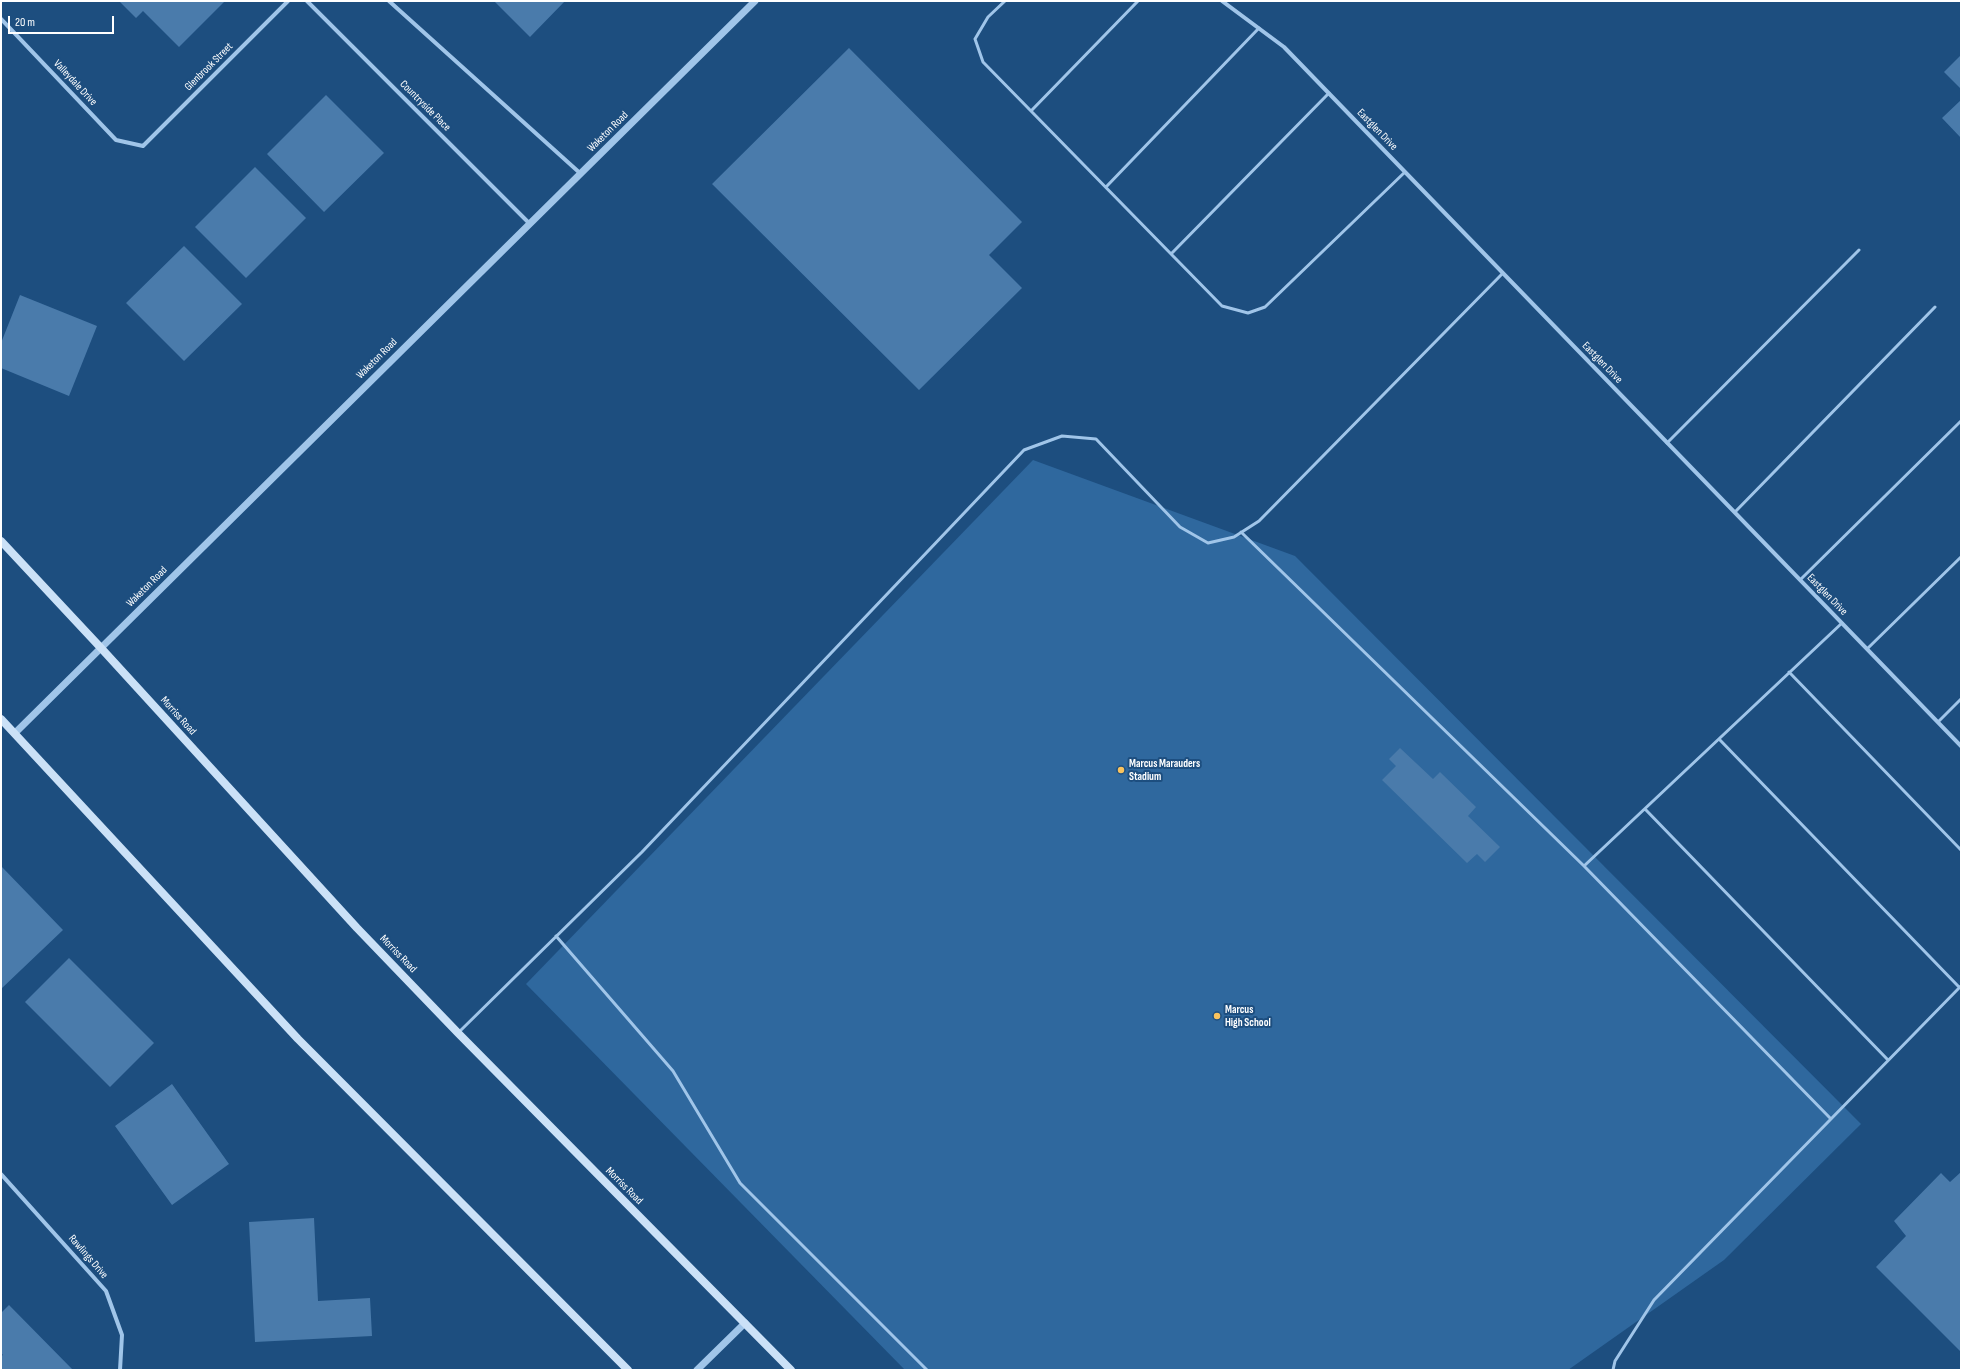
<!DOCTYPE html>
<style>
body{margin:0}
#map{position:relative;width:1962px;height:1371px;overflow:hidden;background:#1d4e7f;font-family:"Sofia Sans Condensed",sans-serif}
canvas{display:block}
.frame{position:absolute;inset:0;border:2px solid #fff;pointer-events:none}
.scale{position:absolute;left:8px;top:16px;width:106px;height:18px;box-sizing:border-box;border:2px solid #fff;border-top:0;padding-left:5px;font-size:12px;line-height:14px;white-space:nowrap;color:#fff;-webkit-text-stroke:3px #1d4e7f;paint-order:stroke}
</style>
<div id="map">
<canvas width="1962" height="1371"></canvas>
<div class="frame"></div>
<div class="scale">20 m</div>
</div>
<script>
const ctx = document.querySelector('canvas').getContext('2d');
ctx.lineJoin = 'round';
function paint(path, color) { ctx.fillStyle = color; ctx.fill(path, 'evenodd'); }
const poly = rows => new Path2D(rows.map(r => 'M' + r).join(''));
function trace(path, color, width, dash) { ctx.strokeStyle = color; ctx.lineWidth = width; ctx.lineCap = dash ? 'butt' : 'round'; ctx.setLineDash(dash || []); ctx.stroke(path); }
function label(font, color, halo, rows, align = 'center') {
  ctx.font = font + ' "Sofia Sans Condensed",sans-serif'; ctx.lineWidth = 4; ctx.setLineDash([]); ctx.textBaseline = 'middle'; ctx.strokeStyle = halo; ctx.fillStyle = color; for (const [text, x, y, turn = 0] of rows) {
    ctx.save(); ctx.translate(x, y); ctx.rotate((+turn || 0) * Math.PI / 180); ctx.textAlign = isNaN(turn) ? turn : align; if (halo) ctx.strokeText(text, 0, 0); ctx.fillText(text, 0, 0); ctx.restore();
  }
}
paint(poly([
 [1033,460,1295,556,1861,1124,1724,1260,1568,1370,905,1370,526,984]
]), '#2f689e');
paint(poly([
 [119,1,225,1,179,47,143,11,136,18],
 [494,1,565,1,530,37],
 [849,48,1022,222,989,255,1022,288,919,390,712,184],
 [1961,55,1961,89,1944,72],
 [326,95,384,153,324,212,267,154],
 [1961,100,1961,138,1942,118],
 [255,167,306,218,246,278,195,227],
 [184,246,242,304,184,361,126,303],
 [20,295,97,326,69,396,1,368,1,343],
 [1400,748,1433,779,1440,772,1476,807,1468,816,1500,847,1485,862,1477,854,1467,863,1382,780,1396,766,1389,759],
 [1,866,63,930,1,989],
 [69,958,154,1043,110,1087,25,1002],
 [172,1084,229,1164,172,1205,115,1126],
 [1961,1172,1961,1352,1876,1267,1906,1236,1894,1221,1941,1173,1950,1182],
 [314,1218,318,1301,370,1298,372,1336,255,1342,249,1222],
 [9,1305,73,1370,1,1370,1,1356,3,1355,1,1353,1,1313]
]), '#4a7bab');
trace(poly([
 [1005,1,988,17,975,39,983,62,1222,306,1248,313,1265,307,1405,172],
 [1031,111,1138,1],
 [1106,187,1259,28],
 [1171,254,1329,93],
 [1667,443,1859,250],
 [1735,512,1935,307],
 [1241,532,1584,866,1842,623],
 [1800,580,1961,421],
 [1867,649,1961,557],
 [1789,672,1961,850],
 [1938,722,1961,699],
 [1719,739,1959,987],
 [1645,809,1888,1060],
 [1584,866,1831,1119],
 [556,936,673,1071,740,1183,927,1370],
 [459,1032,642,852,1024,450,1062,436,1096,439,1180,527,1208,543,1234,537,1259,521,1503,273],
 [1613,1370,1615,1361,1654,1300,1961,986]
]), '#a0c5e9', 3);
trace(poly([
 [307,1,530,224],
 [389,1,581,174],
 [1222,1,1284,47,1961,746],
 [1,19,116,140,143,146,288,1],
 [1,1174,106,1291,122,1335,120,1370]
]), '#a0c5e9', 4);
trace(poly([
 [15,733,755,1],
 [697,1370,745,1323]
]), '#a0c5e9', 7);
trace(poly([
 [1,541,101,648,357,928,458,1033,791,1370],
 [1,719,298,1039,628,1370]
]), '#cbe1f7', 8);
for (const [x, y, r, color] of [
 [1121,770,4,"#f9c35e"],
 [1217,1016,4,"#f9c35e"]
]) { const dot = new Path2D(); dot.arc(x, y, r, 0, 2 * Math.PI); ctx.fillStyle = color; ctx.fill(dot); trace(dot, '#1d4e7f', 1.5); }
label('11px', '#fff', '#1d4e7f', [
 ["Glenbrook Street",209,67,-45],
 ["Valleydale Drive",75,83,47],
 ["Countryside Place",425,106,45],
 ["Eastglen Drive",1377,130,46],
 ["Waketon Road",608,132,-45],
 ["Waketon Road",377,359,-45],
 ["Eastglen Drive",1602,363,46],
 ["Waketon Road",147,587,-45],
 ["Eastglen Drive",1827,595,46],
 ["Morriss Road",178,716,48],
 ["Morriss Road",398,954,46],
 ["Morriss Road",624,1186,45],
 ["Rawlings Drive",88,1257,49]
]);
label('bold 11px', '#fff', '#1d4e7f', [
 ["Marcus Marauders",1129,764],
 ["Stadium",1129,777],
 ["Marcus",1225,1010],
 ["High School",1225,1023]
], 'left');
</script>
